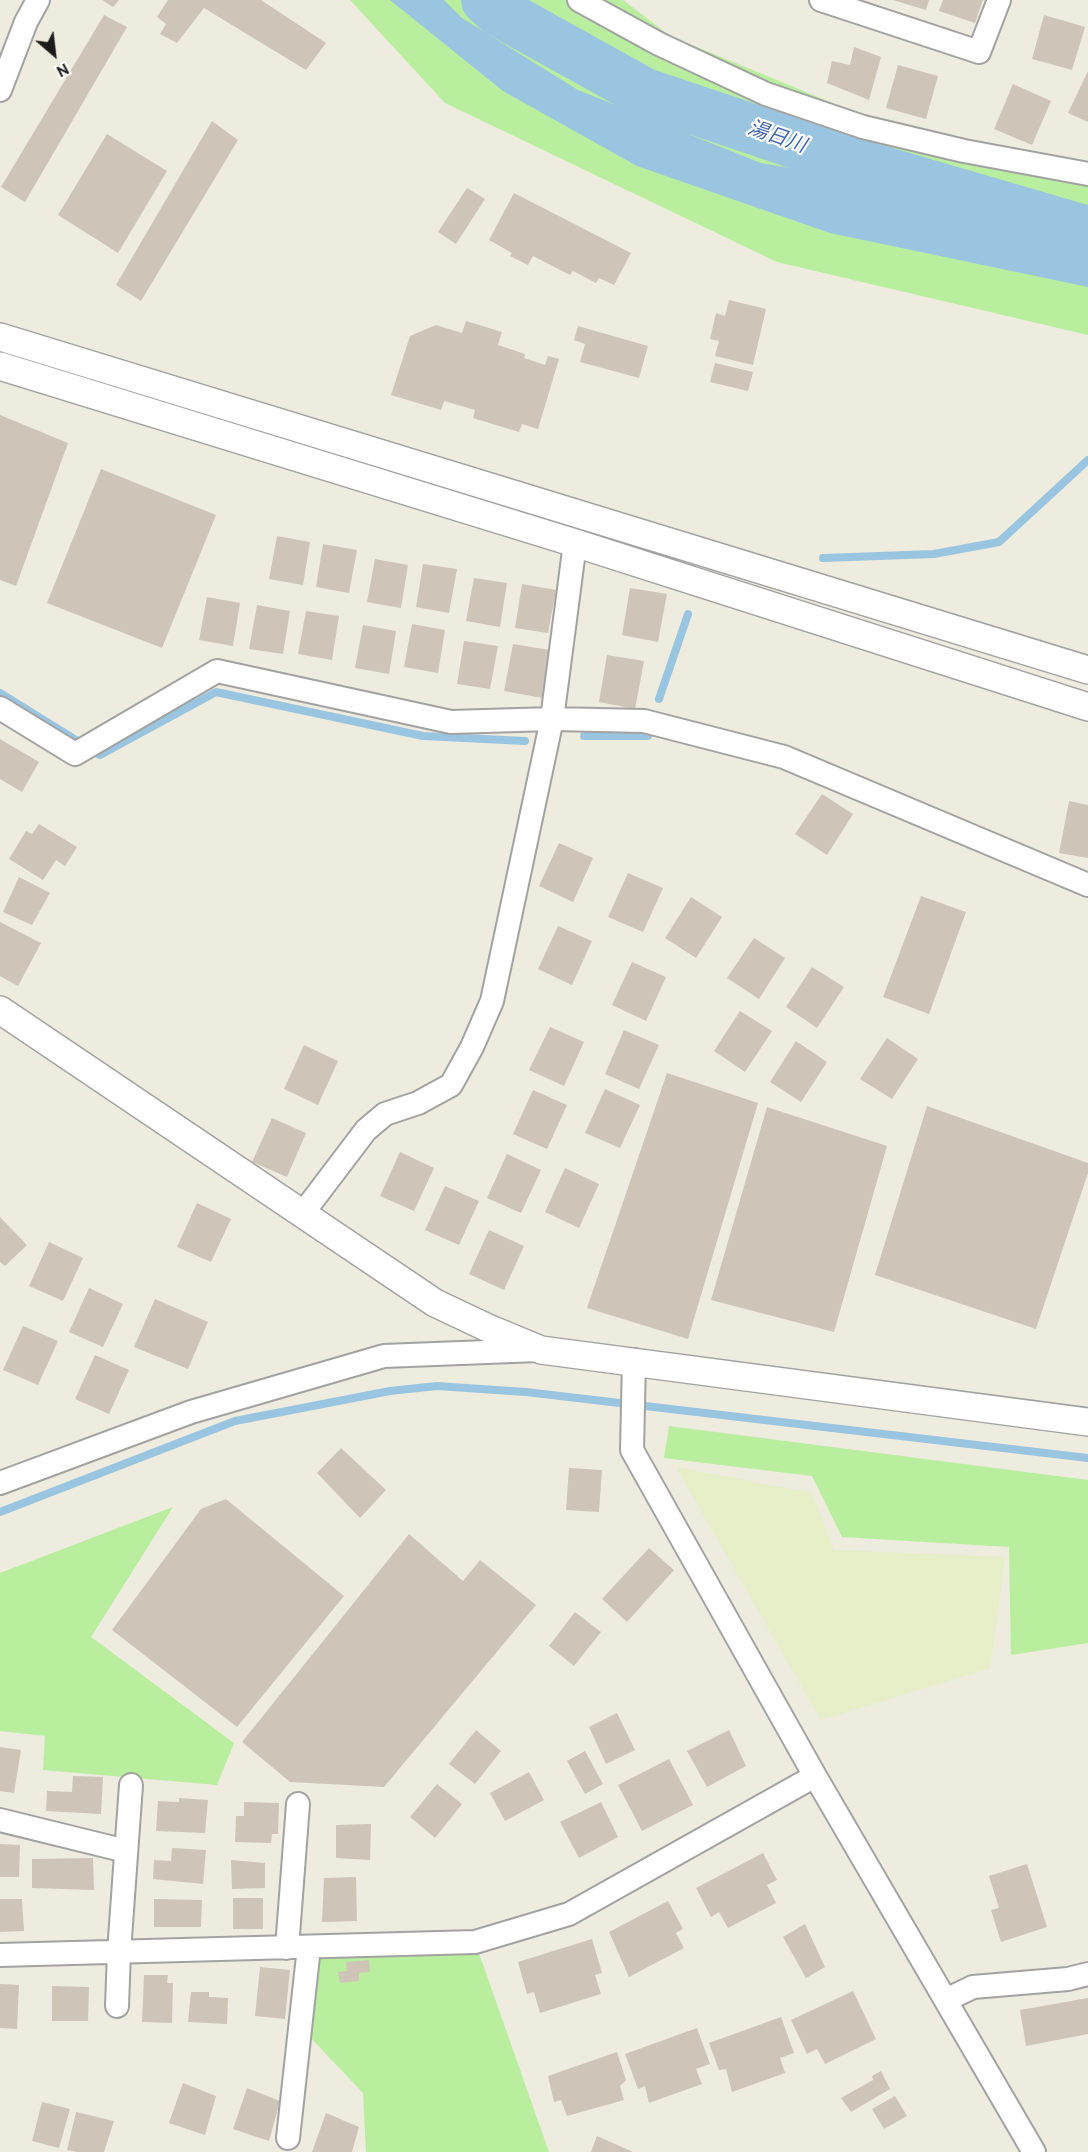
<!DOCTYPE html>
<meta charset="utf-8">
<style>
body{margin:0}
#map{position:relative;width:1088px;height:2152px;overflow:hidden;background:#eeebdf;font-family:Cabin,sans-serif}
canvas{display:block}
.north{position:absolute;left:24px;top:24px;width:60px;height:60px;-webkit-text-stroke:4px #fff;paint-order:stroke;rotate:152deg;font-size:16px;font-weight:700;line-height:24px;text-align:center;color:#1b1b1b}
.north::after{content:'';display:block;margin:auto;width:21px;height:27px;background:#1b1b1b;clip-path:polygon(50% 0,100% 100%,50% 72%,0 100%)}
</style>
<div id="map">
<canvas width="1088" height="2152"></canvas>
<div class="north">N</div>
</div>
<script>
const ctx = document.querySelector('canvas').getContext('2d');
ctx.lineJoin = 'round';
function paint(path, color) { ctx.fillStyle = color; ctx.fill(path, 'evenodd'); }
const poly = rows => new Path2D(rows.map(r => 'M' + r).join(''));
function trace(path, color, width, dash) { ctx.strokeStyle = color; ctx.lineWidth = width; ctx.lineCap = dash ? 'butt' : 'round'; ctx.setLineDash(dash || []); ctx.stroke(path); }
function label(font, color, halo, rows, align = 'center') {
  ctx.font = font + ' Cabin,"Noto Sans JP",sans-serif'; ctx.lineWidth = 4.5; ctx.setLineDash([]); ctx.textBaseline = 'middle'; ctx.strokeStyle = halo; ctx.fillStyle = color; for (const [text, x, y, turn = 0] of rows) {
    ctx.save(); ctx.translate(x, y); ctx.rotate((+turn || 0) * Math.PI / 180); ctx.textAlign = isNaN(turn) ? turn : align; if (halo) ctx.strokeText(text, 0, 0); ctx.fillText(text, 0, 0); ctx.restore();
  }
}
paint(poly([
 [676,1467,812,1493,834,1550,1005,1557,990,1668,821,1720]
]), '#e6efc7');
paint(poly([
 [350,0,623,0,670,36,920,139,1088,174,1088,335,777,262,445,103],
 [669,1426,1088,1480,1088,1643,1011,1655,1009,1547,842,1537,812,1476,664,1458],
 [173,1507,91,1637,234,1743,217,1785,43,1770,45,1736,0,1731,0,1573],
 [475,1942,549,2152,366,2152,363,2093,308,2035,308,1960]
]), '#b9ee9f');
paint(poly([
 [390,0,444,0,462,18,578,90,761,163,890,185,1088,228,1088,287,830,233,637,166,503,91]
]), '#9ac5e0');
trace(poly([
 [823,558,934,554,999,542,1088,460],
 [0,693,100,755,216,692,423,736,525,741],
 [659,699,688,614],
 [584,736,648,736],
 [0,1512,235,1421,390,1391,437,1386,526,1392,1088,1458]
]), '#9ac5e0', 8);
trace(poly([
 [486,0,499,12,645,93,838,158,1088,231]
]), '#9ac5e0', 50);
paint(poly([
 [102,0,119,0,113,7],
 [168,0,261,0,326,43,306,70,204,8,177,43,160,34,166,24,157,17],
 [893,0,929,0,926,10],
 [943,0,983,0,975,23,939,11],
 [104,15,127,27,25,202,1,187],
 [1044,15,1085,27,1072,70,1032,59],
 [854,47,881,57,869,100,827,83,832,61,850,65],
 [898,65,938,76,926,119,886,108],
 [1088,71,1088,122,1068,113],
 [1013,84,1051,101,1032,145,994,129],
 [212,121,238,140,141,301,116,285],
 [107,134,167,171,118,253,58,215],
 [467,188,485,199,456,244,438,232],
 [514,193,631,253,614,285,599,278,596,283,573,271,570,275,533,256,528,265,510,256,512,253,489,240],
 [729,300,766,309,753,365,715,356,719,341,710,339,716,313,725,316],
 [466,321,502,332,498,345,525,354,524,358,545,365,548,356,559,359,538,429,522,424,519,432,473,418,475,410,444,401,441,410,391,395,410,336,436,325,462,333],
 [578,326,648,346,639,378,580,362,585,344,574,340],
 [715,363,753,372,748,391,710,382],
 [0,415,68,443,16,586,0,580],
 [101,469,216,515,162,648,47,603],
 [277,536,310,542,303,585,269,579],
 [323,544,357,550,349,593,316,587],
 [375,559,408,565,401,608,367,602],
 [423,564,457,569,449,613,416,607],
 [474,578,507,583,500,627,466,621],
 [522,584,556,590,548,633,515,628],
 [630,588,667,594,658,642,622,635],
 [207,597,240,603,233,646,199,640],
 [257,605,290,611,283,654,249,649],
 [306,611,339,616,332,660,298,654],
 [412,624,445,630,438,673,404,667],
 [363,625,396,631,389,674,355,668],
 [464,641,498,646,490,689,457,684],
 [513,644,550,650,542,698,504,691],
 [607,655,644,661,635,709,599,702],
 [0,739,39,762,22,792,0,779],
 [822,794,853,814,827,855,795,834],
 [1069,801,1088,805,1088,858,1059,853],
 [39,824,77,847,65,866,56,860,43,880,9,859,26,831,32,834],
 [559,843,593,858,573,902,539,886],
 [628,873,663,888,643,932,608,917],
 [19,877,50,893,32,925,3,912],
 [921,896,966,912,929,1014,883,997],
 [691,897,722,917,696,958,665,938],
 [0,922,41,943,18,986,0,976],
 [558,926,592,941,572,985,538,969],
 [754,938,785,958,759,999,727,978],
 [632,962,666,977,646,1021,612,1005],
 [812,967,844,987,817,1028,786,1007],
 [740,1011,772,1031,745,1072,714,1051],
 [550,1027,584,1042,564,1086,529,1070],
 [624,1030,659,1045,639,1089,605,1074],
 [887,1038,918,1059,892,1099,860,1079],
 [796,1041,827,1062,801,1102,770,1082],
 [304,1045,338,1061,318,1105,284,1089],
 [667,1073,758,1103,688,1339,587,1308],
 [605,1089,640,1105,620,1148,585,1133],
 [533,1090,567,1105,547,1149,513,1134],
 [927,1106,1088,1163,1088,1173,1036,1329,875,1275],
 [767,1107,887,1146,834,1332,711,1300],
 [272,1118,306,1133,287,1177,252,1162],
 [400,1152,434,1168,414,1211,380,1196],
 [507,1154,541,1170,521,1213,487,1198],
 [565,1168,599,1184,579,1228,545,1212],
 [445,1186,479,1201,459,1245,425,1230],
 [197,1203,231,1219,211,1262,177,1247],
 [0,1217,27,1245,5,1266,0,1262],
 [489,1230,524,1246,504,1290,469,1274],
 [49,1242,83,1258,63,1301,29,1286],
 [89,1288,123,1304,103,1347,69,1332],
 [155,1299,208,1322,188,1369,134,1347],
 [23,1326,58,1341,38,1385,3,1370],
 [95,1355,129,1370,109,1414,75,1399],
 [341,1448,386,1490,360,1518,317,1473],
 [569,1468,602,1470,599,1512,566,1510],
 [226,1499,344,1596,237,1727,112,1630,201,1509],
 [409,1534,463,1581,480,1560,536,1605,384,1787,290,1782,242,1742],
 [649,1548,674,1570,627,1622,602,1599],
 [575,1612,601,1632,574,1666,549,1646],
 [617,1713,635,1750,606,1764,589,1727],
 [476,1730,501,1751,475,1784,449,1764],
 [729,1730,746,1766,707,1787,687,1751],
 [0,1747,21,1750,14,1793,0,1791],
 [585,1751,603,1784,585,1794,567,1761],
 [669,1759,693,1805,642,1831,618,1785],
 [529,1772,544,1800,505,1821,490,1793],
 [73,1776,103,1777,101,1814,46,1811,47,1791,72,1792],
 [437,1784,462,1804,435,1838,410,1817],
 [179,1798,208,1800,205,1833,156,1831,158,1801,179,1802],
 [244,1802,279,1803,278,1834,272,1834,271,1843,235,1842,236,1816,244,1816],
 [601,1802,618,1837,579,1858,560,1822],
 [371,1824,370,1860,336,1858,336,1825],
 [0,1844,20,1845,19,1877,0,1877],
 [172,1848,206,1850,203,1884,153,1879,154,1860,171,1861],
 [763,1853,777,1880,767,1885,776,1903,728,1928,719,1912,711,1917,696,1888],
 [93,1858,94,1890,32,1888,32,1859],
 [231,1860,265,1863,265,1888,232,1889],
 [1027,1864,1047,1927,1001,1942,991,1910,999,1908,989,1876],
 [356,1877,357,1921,322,1922,324,1878],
 [233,1898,263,1898,263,1929,233,1929],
 [0,1899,22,1899,24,1931,0,1932],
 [154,1899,202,1900,201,1927,154,1927],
 [668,1901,683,1929,676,1933,684,1948,629,1977,609,1932],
 [805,1924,825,1967,806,1978,783,1937],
 [592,1939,602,1973,595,1975,601,1994,540,2013,534,1992,527,1994,518,1962],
 [369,1960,370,1972,359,1973,359,1981,340,1983,338,1972,347,1971,346,1962],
 [260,1967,290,1970,285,2019,255,2016],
 [144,1975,168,1975,167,1983,173,1983,172,2023,142,2022],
 [0,1984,19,1985,17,2029,0,2028],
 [52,1986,89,1987,88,2021,52,2021],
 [853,1991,876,2039,825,2064,817,2049,807,2054,791,2020],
 [191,1992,209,1992,209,1997,228,1998,227,2024,188,2022],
 [1088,1998,1088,2034,1026,2046,1020,2010],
 [781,2017,794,2053,780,2058,785,2073,732,2092,726,2069,719,2070,709,2043],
 [697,2028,710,2064,696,2069,702,2084,649,2103,645,2086,638,2089,625,2054],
 [617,2052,626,2080,620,2086,624,2100,567,2116,561,2100,554,2102,548,2076],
 [881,2071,890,2089,851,2112,841,2098,873,2080,872,2076],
 [183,2083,216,2096,205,2135,169,2123],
 [247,2088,280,2101,269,2141,233,2129],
 [895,2096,907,2116,884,2129,872,2109],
 [42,2102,70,2109,59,2148,32,2141],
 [76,2112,114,2121,104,2152,78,2152,67,2150],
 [326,2113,359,2127,352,2152,312,2152],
 [597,2136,633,2152,591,2152]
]), '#cec5b8');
const minor = poly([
 [579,0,659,44,766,94,863,127,964,151,1088,174],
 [821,0,979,52,999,0],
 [0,90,26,22,38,0],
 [0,708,75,754,217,671,451,722,552,719,644,721,784,757,1088,885],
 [303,1213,366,1130,385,1114,418,1103,451,1085,472,1047,492,1001,552,719,575,543],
 [634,1360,632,1450,815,1776,1034,2152],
 [0,1483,191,1412,384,1356,538,1350],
 [0,1820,126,1851],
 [287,1948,298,1804],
 [0,1955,475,1942,569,1914,815,1776],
 [946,2000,973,1987,1068,1979,1088,1974],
 [117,2006,119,1952,131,1785],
 [288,2138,309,1947]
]);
const tertiary = poly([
 [0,337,1088,670],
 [0,366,575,543,1088,707],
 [0,1010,435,1303,488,1328,541,1350,1088,1422]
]);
trace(minor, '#a2a2a2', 26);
trace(tertiary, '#a2a2a2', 30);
trace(minor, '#fff', 22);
trace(tertiary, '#fff', 27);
label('italic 20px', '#4066b1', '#fff', [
 ["湯日川",777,137,19]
]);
</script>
